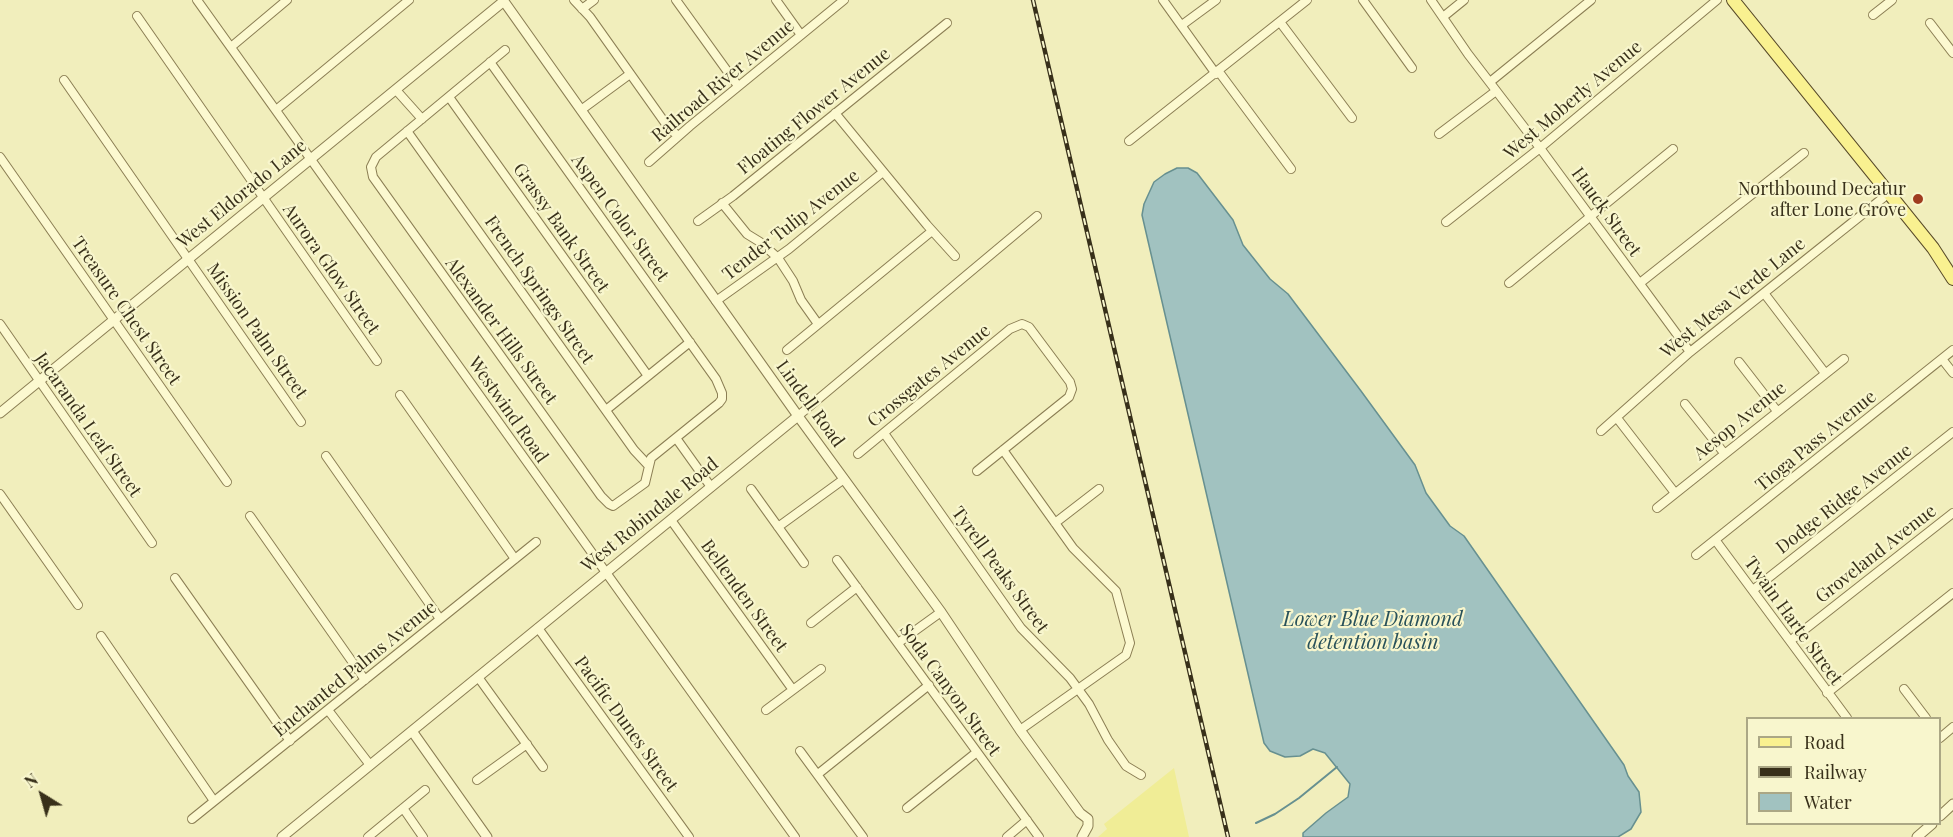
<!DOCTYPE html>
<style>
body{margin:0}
#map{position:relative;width:1953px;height:837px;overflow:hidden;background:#f1eebc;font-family:"Playfair Display",serif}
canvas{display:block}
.legend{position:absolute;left:1746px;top:717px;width:195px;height:108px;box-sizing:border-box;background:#f8f6cd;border:2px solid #aba785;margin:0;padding:8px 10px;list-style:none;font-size:18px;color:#38301a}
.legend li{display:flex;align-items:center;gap:12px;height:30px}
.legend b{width:30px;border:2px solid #aba785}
.north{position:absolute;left:12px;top:765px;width:60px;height:60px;-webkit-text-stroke:4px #f8f6cd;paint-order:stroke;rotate:323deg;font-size:16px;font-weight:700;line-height:24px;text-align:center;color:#38301a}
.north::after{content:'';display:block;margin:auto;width:21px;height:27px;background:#38301a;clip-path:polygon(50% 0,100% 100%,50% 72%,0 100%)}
</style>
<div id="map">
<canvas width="1953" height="837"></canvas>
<ul class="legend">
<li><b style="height:8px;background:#f9f190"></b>Road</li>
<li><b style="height:8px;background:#38301a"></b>Railway</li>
<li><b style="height:16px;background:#a1c2c0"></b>Water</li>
</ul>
<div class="north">N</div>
</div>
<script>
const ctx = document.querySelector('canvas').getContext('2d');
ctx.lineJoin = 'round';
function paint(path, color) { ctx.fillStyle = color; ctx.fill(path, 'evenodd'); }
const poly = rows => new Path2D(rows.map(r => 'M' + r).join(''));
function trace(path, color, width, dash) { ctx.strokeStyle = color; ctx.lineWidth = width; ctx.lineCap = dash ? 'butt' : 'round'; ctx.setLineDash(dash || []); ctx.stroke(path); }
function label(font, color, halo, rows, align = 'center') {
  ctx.font = font + ' "Playfair Display",serif'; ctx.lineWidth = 4.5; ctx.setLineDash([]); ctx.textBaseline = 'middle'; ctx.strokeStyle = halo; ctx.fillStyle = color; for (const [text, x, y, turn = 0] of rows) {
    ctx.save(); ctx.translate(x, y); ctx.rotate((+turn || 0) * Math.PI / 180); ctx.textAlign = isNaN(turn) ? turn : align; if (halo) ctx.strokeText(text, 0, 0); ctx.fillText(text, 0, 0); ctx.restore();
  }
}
paint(poly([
 [1174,768,1189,837,1098,837,1107,829,1104,824]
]), '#f0ed96');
const water = poly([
 [1177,168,1188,168,1197,173,1233,220,1243,245,1270,279,1288,294,1361,391,1415,465,1426,493,1450,526,1464,536,1624,765,1628,776,1639,792,1641,812,1631,829,1618,837,1303,837,1303,833,1326,813,1348,797,1350,784,1325,753,1313,749,1300,756,1285,757,1270,751,1264,743,1142,215,1144,204,1154,182,1165,174,1177,168]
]);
paint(water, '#a1c2c0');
trace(water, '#679090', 1.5);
trace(poly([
 [1256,823,1275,814,1299,798,1337,767]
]), '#679090', 2);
const minor = poly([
 [197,0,795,837],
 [574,0,590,17,668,127,678,136],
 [676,0,738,86],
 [776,0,801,35],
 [1163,0,1216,74],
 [1363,0,1412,68],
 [1431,0,1468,54,1540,148,1690,352],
 [582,9,594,0],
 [1873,15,1892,0],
 [137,16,377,361],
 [1443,17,1464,0],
 [1280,22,1352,118],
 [1930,23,1953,53],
 [1182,25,1216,0],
 [231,47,287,0],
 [490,62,716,379,722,393,722,399,719,403,651,458,645,483,613,506,609,504,601,496,373,177,371,167,376,157,505,50],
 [1219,72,1291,169],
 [64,80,301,422],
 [1490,82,1591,0],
 [396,90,422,119],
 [449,97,648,376],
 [276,110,409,0],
 [581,110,630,74],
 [835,113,927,225,955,256],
 [407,131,634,450,648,465],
 [1439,134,1496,91],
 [1129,141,1307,0],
 [0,157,227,482],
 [649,162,690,126,844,0],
 [722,203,747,234,760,242,778,258,793,281,801,300,818,324],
 [698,221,733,196,947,23],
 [1446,222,1540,148,1717,0],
 [1509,283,1673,149],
 [1640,283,1804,153],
 [1764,293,1825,373],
 [716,301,789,249,883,172],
 [0,324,152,543],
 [787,350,932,231],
 [1942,359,1953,373],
 [1739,362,1777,411],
 [400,395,515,559],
 [1685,404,1724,453],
 [606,410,690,342],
 [798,416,1037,216],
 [1617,418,1675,493],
 [1601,431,1690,352,1889,193],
 [884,433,1021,628,1070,678,1089,704,1108,740,1126,766,1141,775],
 [676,438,711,487],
 [1003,450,1073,548,1116,591,1130,643,1126,655,1020,730],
 [858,454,1010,329,1022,324,1029,327,1070,382,1072,389,1069,397,977,471],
 [326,456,440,619],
 [751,489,804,563],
 [0,494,78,605],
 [1657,508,1844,359],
 [250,516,365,680],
 [671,520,793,690],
 [1055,523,1099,489],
 [778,527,844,479],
 [1716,541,1847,718],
 [1696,555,1953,350],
 [837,560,1039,837],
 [175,578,290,741],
 [1753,590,1953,432],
 [811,623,857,587],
 [538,628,689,837],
 [101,636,214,801],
 [1790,641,1953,513],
 [898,643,941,612],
 [478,677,543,767],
 [1904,689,1926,718],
 [1827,693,1953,593],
 [328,710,370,765],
 [766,710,821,669],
 [1940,738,1953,727],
 [800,751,863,837],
 [818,774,929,685],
 [477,780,527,744],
 [403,808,423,837],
 [907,808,977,752],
 [192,819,536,542],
 [368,837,425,790],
 [1007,837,1027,820]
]);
const tertiary = poly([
 [503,0,798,416,941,612,1020,730,1080,813,1088,819,1088,826,1082,837],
 [0,413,504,1],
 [412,731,487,837],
 [1940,816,1953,804],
 [282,837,798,416],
 [1917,837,1932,824]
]);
const primary = poly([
 [1733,0,1933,248,1953,279]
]);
trace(minor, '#8b7e54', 10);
trace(tertiary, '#8b7e54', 11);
trace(primary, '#584a29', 14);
trace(minor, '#fcf9d0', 8);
trace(tertiary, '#fcf9d0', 9);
trace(primary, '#f9f190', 12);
const rail = poly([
 [1033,0,1228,837]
]);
trace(rail, '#38301a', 4.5);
trace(rail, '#f8f6cd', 2, [7]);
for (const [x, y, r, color] of [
 [1918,199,6,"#9f3c1f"]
]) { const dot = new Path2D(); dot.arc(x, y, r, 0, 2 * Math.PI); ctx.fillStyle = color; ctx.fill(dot); trace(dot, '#f8f6cd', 2); }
label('18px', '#38301a', '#f8f6cd', [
 ["Railroad River Avenue",723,81,-40],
 ["West Moberly Avenue",1573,100,-40],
 ["Floating Flower Avenue",814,111,-39],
 ["West Eldorado Lane",242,194,-39],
 ["Hauck Street",1606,212,54],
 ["Aspen Color Street",620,218,54],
 ["Tender Tulip Avenue",791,225,-38],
 ["Grassy Bank Street",561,228,55],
 ["Aurora Glow Street",331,269,55],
 ["French Springs Street",539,290,55],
 ["West Mesa Verde Lane",1733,298,-39],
 ["Treasure Chest Street",126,311,55],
 ["Mission Palm Street",257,331,55],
 ["Alexander Hills Street",501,331,54],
 ["Crossgates Avenue",929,376,-39],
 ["Lindell Road",810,404,54],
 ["Westwind Road",508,410,55],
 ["Aesop Avenue",1740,421,-39],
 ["Jacaranda Leaf Street",88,425,55],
 ["Tioga Pass Avenue",1816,441,-39],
 ["Dodge Ridge Avenue",1844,499,-38],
 ["West Robindale Road",650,515,-39],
 ["Groveland Avenue",1876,554,-38],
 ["Tyrell Peaks Street",1000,570,54],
 ["Bellenden Street",744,596,54],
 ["Twain Harte Street",1793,621,54],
 ["Enchanted Palms Avenue",355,669,-39],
 ["Soda Canyon Street",950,690,54],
 ["Pacific Dunes Street",626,724,54]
]);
label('18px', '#38301a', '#f8f6cd', [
 ["Northbound Decatur",1906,189],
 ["after Lone Grove",1906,210]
], 'right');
label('italic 20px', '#28515a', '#f8f6cd', [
 ["Lower Blue Diamond",1373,620],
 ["detention basin",1373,643]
]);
</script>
